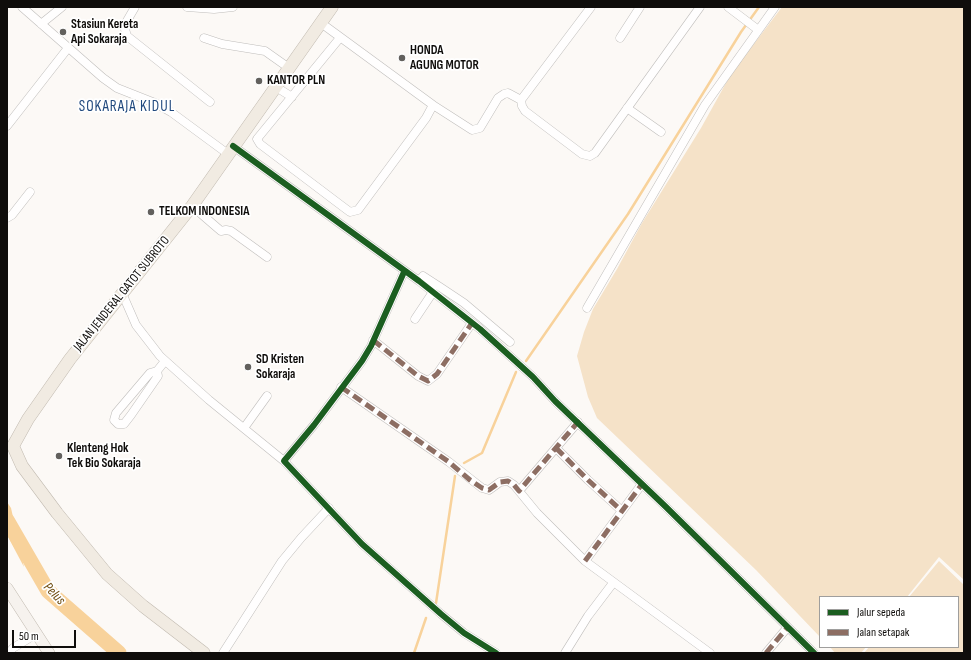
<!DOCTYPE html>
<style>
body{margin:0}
#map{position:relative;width:971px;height:660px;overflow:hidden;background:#fcf9f6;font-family:"Sofia Sans Condensed",sans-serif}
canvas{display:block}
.frame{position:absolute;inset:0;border:8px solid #0f0d0b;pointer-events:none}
.legend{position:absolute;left:819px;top:596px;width:140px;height:52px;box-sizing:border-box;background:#fff;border:1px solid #9f9e9d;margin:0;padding:5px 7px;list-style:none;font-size:12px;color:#0f0d0b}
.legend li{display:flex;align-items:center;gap:8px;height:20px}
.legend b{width:20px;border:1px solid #9f9e9d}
.scale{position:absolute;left:12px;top:630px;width:64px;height:18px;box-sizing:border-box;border:2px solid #0f0d0b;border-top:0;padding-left:5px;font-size:12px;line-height:14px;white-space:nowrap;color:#0f0d0b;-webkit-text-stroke:3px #fff;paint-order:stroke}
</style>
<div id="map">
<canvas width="971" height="660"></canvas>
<div class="frame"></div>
<ul class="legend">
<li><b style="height:5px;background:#1b5e20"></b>Jalur sepeda</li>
<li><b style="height:5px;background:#8d6e63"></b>Jalan setapak</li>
</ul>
<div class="scale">50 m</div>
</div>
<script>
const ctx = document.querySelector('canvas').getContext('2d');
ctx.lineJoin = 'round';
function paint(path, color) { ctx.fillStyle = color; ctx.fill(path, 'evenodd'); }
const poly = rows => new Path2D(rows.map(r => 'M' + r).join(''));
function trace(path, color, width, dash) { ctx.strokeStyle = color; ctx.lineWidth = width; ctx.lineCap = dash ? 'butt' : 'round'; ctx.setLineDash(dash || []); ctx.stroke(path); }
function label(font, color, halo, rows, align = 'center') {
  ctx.font = font + ' "Sofia Sans Condensed",sans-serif'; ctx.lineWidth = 3.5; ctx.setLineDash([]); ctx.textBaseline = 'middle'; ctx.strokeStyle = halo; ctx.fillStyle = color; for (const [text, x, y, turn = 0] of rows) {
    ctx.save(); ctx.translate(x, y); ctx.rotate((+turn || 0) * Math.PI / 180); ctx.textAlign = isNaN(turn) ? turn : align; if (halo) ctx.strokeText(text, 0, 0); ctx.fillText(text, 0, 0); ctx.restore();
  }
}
paint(poly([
 [782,7,964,7,964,580,939,557,907,597,820,597,820,637,756,570,597,418,588,397,577,356,584,332,593,309,617,269,642,223,701,128,731,74],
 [939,561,964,585,964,653,864,653,869,647,958,647,958,597,909,597],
 [830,647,866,647,861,653,835,653]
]), '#f5e2c8');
paint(poly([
 [7,502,11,508,24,567,7,535]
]), '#f8d29b');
trace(poly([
 [526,361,628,214,741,32,759,7],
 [464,463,482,453,516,372],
 [436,603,455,476],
 [414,653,426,618]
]), '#f8d29b', 2.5);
trace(poly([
 [7,520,48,591,119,653]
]), '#f8d29b', 15);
const minor = poly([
 [22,7,103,78,117,88,155,103,171,112,228,154],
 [135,7,124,26,127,36,210,102],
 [187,7,214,9,233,7],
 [591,7,521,100,522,106,525,111,582,154,590,156,595,153,700,7],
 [728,7,757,29],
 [321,23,433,105,472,130,480,128,498,98,504,94,508,93,521,100],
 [41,24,62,7],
 [204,38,222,44,265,51,289,68],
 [620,38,640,7],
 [339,39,257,139,260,144,338,203,350,212,358,210,426,118,433,105],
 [276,87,292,97],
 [627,108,661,132],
 [7,126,68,48],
 [233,146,419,281,480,329,533,377,555,401,666,507,814,653],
 [192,206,221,231,226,230,231,231,267,257],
 [7,218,12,215,30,192],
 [404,272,371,346,362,361,314,425,284,461,362,544,441,614,464,633,496,653],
 [419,281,423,276,440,287,464,303,510,342],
 [122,293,136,325,160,356,209,400,284,461],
 [587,308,705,105,775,7],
 [415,319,433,292],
 [373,340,418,376,428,381,437,374,472,323],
 [157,371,158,376,131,415,124,424,118,424,114,420,116,413,150,373,157,371,165,361],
 [341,387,449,462,482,488,489,490,500,482,508,481,514,485,537,513,585,561,710,653],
 [244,428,267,396],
 [556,448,588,480,622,511],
 [519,491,578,422],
 [585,561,642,484],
 [9,653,13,648,36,634],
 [223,653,282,561,301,538,329,508],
 [565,653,588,616,613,583],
 [766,653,787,628]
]);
const major = poly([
 [7,588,49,653]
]);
const highway = poly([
 [204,653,143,606,107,574,57,513,22,466,13,446,28,419,70,359,192,206,332,7]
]);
trace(minor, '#bfbdbb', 9);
trace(major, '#c1bab0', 12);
trace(highway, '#c1bab0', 13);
trace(minor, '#fffefe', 8);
trace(major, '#f6f2ee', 11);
trace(highway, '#f1ebe2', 12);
trace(poly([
 [373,340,418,376,428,381,437,374,472,323],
 [341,387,449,462,470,480,482,488,489,490,500,482,508,481,514,485,519,491,578,422,576,421],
 [556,448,588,480,622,511],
 [585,561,642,484,644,486],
 [766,653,787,628]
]), '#8d6e63', 5, [10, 5]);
trace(poly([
 [233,146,419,281,480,329,533,377,555,401,666,507,814,653],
 [404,272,371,346,362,361,314,425,284,461,362,544,441,614,464,633,496,653]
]), '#1b5e20', 6);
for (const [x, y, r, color] of [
 [63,32,4,"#62605d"],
 [402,58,4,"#62605d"],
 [259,81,4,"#62605d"],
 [151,212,4,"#62605d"],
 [248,367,4,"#62605d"],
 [59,456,4,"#62605d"]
]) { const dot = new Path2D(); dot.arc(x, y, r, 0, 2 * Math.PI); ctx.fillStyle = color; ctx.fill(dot); trace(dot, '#fff', 1.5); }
label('bold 13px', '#0f0d0b', '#fff', [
 ["Stasiun Kereta",71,25],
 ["Api Sokaraja",71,40],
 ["HONDA",410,51],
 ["AGUNG MOTOR",410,66],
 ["KANTOR PLN",267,81],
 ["TELKOM INDONESIA",159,212],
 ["SD Kristen",256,360],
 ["Sokaraja",256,375],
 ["Klenteng Hok",67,449],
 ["Tek Bio Sokaraja",67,464]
], 'left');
label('13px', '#0f0d0b', '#fff', [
 ["JALAN JENDERAL GATOT SUBROTO",122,294,-51]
]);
label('italic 14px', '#6e4c10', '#fff', [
 ["Pelus",54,594,47]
]);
ctx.letterSpacing = '1px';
label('15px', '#20487d', '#fff', [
 ["SOKARAJA KIDUL",127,107]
]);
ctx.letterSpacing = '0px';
</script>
